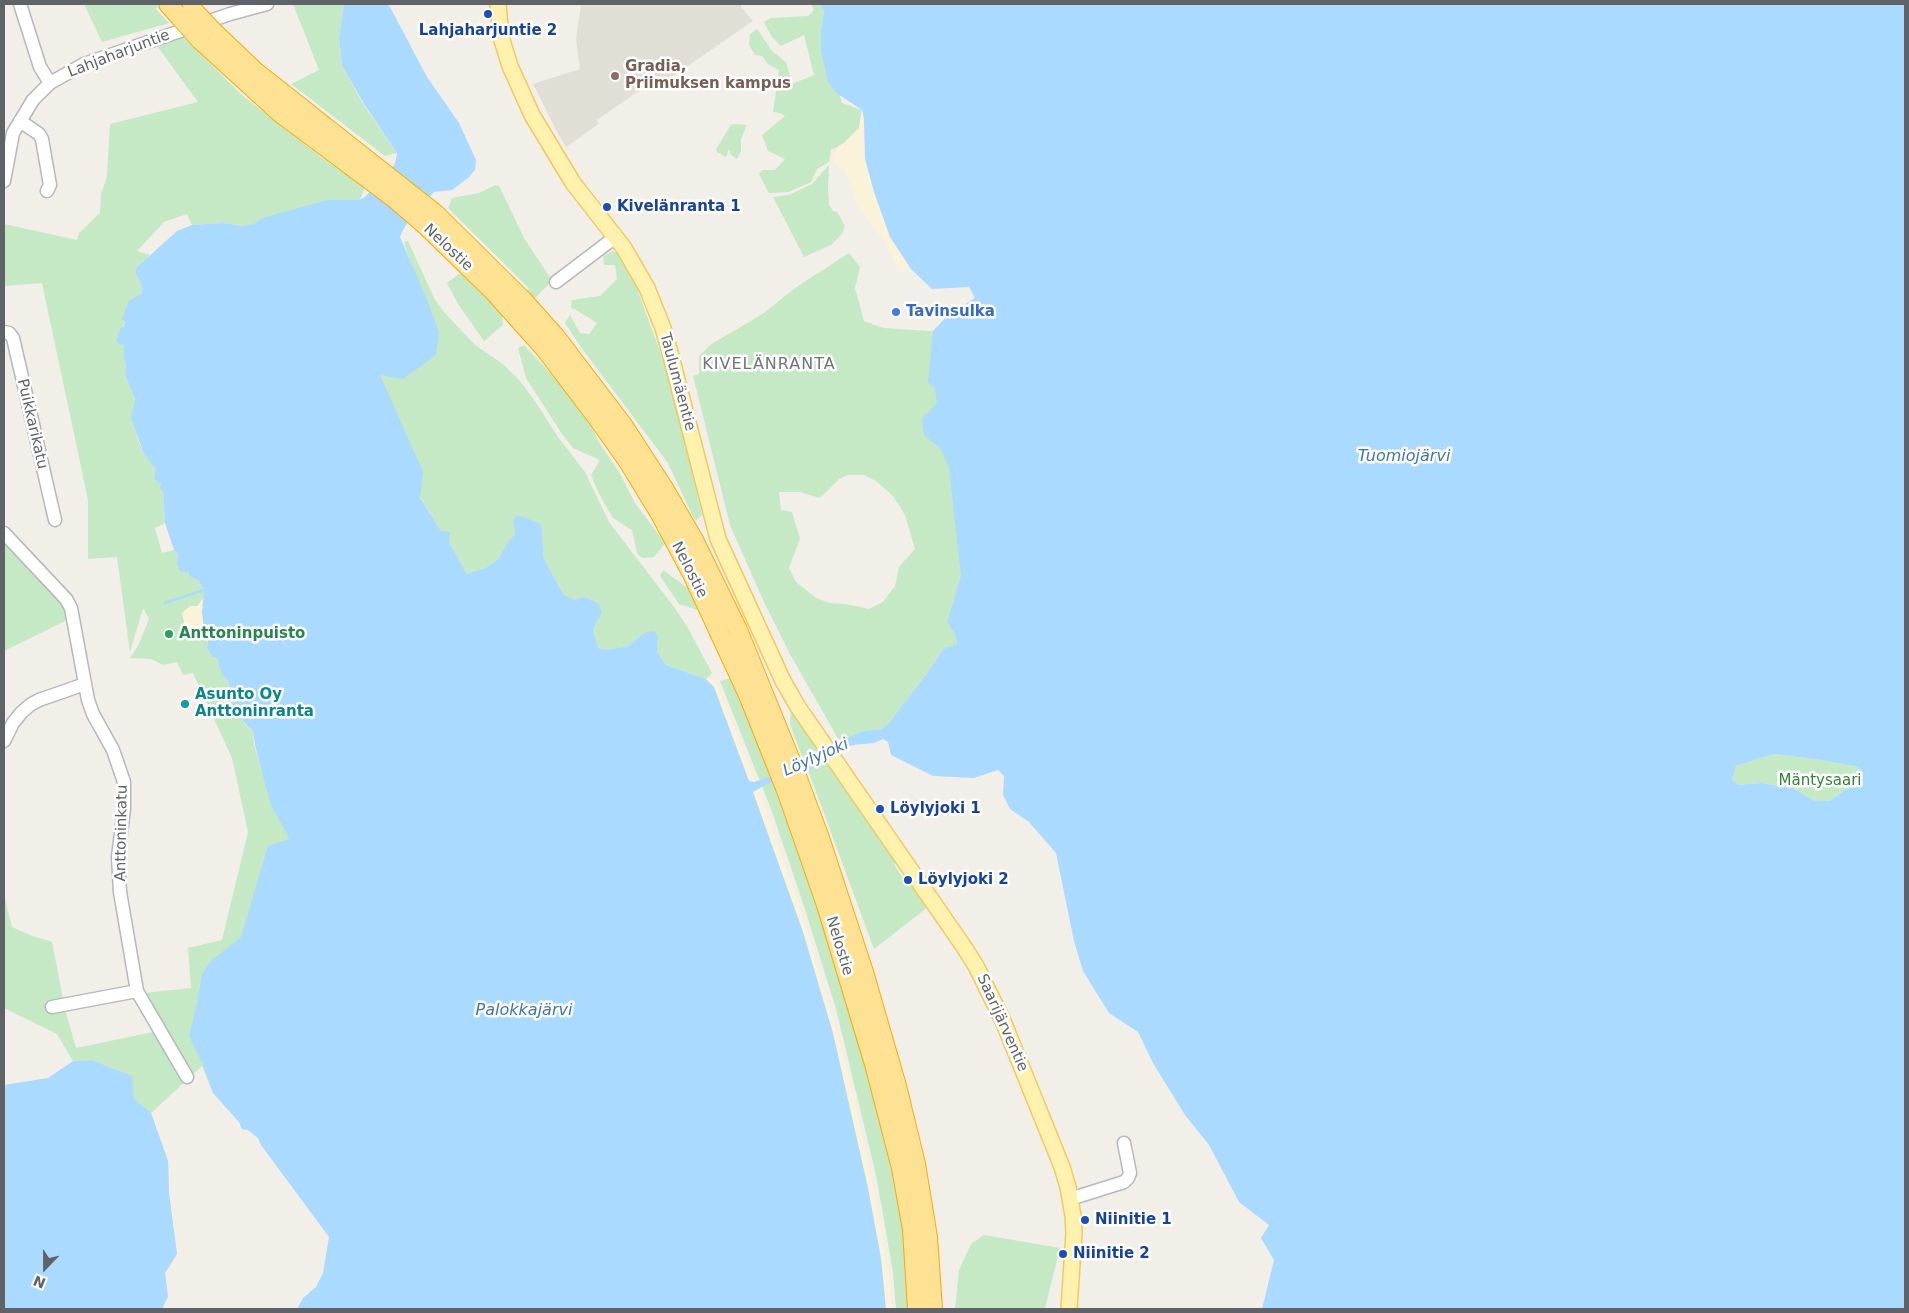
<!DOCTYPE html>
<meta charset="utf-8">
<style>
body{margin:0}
#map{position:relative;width:1909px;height:1313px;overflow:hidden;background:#f1efe8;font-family:"DejaVu Sans",sans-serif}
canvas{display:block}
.frame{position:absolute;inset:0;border:5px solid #5f6368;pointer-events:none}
.north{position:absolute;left:20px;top:1243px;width:50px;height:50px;-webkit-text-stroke:4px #fff;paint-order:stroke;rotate:202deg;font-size:14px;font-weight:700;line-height:20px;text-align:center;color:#5f6368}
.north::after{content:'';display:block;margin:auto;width:18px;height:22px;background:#5f6368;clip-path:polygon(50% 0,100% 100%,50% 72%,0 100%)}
</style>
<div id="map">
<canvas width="1909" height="1313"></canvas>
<div class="frame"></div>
<div class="north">N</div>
</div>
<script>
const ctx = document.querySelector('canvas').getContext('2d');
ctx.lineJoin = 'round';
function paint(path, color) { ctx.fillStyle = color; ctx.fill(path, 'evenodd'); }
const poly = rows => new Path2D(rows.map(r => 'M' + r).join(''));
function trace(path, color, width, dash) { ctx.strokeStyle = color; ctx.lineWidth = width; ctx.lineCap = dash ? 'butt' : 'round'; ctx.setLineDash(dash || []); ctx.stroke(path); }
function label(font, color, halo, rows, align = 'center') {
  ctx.font = font + ' "DejaVu Sans",sans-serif'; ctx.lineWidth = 5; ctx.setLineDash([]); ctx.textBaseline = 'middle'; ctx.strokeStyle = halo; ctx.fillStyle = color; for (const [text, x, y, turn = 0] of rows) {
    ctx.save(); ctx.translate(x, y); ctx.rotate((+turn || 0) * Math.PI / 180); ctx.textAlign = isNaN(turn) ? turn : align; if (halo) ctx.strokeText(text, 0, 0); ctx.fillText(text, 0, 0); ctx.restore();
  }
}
paint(poly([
 [581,4,741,4,741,7,753,21,656,88,652,86,646,91,643,88,597,120,599,124,566,147,557,132,533,84,580,69,576,39]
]), '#e1ded6');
paint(poly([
 [84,4,156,4,158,7,155,8,169,23,102,42],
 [293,4,344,4,339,37,342,66,363,104,397,153,385,156,291,84,319,70],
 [811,4,820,4,824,12,821,29,842,103,862,110,859,128,845,142,836,148,831,149,829,162,817,169,811,182,789,192,769,193,759,174,762,170,775,170,785,159,768,151,762,135,785,116,780,113,773,112,779,70,768,64,762,56,755,55,749,45,750,34,757,29,772,51,786,62,792,84,814,75,804,35,781,46,772,37,764,22,771,18,808,16,814,10],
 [183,37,243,96,321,157,365,187,360,200,361,200,243,226,223,223,192,225,187,214,164,222,137,251,150,255,136,268,136,275,140,281,142,288,141,294,125,321,116,343,124,346,124,359,126,364,125,374,135,400,132,419,137,437,144,454,156,470,163,491,165,523,155,528,162,553,174,550,178,554,177,563,189,572,189,576,199,581,204,590,204,598,197,606,190,606,185,626,204,629,208,644,207,649,213,657,217,658,228,680,232,700,300,766,261,1145,258,1138,248,1130,242,1129,239,1122,213,1093,202,1066,151,1113,168,1161,169,1194,177,1254,165,1273,168,1296,162,1309,114,1069,92,1060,73,1061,57,1034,4,1008,4,895,12,927,32,936,52,942,65,1009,76,1048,163,1030,145,993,191,988,188,948,222,940,248,832,232,758,193,673,183,675,177,662,163,665,151,659,130,658,138,646,149,619,143,608,130,652,117,557,88,559,88,500,42,283,4,286,4,224,77,240,79,233,100,213,101,194,107,177,110,124,198,102,157,46],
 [241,718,273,745,272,782,265,780,254,745,253,731,248,728],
 [734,124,747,125,741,139,741,151,737,159,731,155,729,149,726,157,717,152,716,149,731,125],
 [829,165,828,188,829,205,833,211,837,212,845,226,842,234,831,245,804,257,773,197,789,195,812,184],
 [495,185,499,186,501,190,524,238,551,279,551,282,534,299,527,291,529,288,448,208,452,198,479,193],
 [408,241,434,298,444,312,474,344,504,365,519,380,535,401,558,437,585,472,609,522,674,607,688,628,712,673,706,679,666,665,657,652,658,637,644,633,628,646,607,650,598,648,593,629,602,613,564,595,544,559,540,524,513,520,515,534,506,544,499,558,487,567,467,574,420,496,363,478,368,329,410,261,404,242],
 [613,251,618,254,631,272,664,363,683,433,702,515,695,521,668,463,583,350,565,323,570,315,580,333,589,334,597,323,571,307,572,300,600,296,617,279,615,265,604,265,603,256],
 [849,253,860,267,855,288,864,321,883,328,944,332,992,480,947,622,954,633,957,644,943,649,933,665,889,723,882,729,862,731,846,739,841,744,790,654,764,602,730,525,693,376,699,374,699,356,710,345,764,313,795,288],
 [848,475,864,475,876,481,893,496,905,515,915,549,899,567,895,586,883,602,869,609,846,604,830,603,816,598,796,582,789,568,800,539,792,512,781,510,779,492,800,492,820,498,839,479],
 [460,273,502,313,503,325,484,341,458,304,447,283],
 [524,345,565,389,593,429,597,439,619,472,635,503,665,543,654,557,642,558,637,553,632,530,613,518,599,494,591,475,600,460,573,448,562,434,526,378,518,348],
 [4,542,65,604,69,619,4,651],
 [663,570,693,592,701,611,679,604,660,576],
 [732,678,782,806,817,906,867,1068,893,1170,904,1232,908,1309,896,1309,893,1272,876,1175,836,1009,804,906,771,809,720,681],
 [791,707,823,753,806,758,804,762,790,724],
 [1774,754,1821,760,1858,767,1862,779,1829,801,1815,801,1793,788,1761,783,1738,785,1732,779,1736,766],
 [827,757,892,855,896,868,909,886,916,889,928,907,874,949,808,770],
 [984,1235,1060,1248,1045,1308,955,1309,959,1270,971,1244]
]), '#c5e8c5');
paint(poly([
 [862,110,864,119,865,159,874,192,890,237,911,269,902,271,898,268,886,243,858,207,845,170,837,166,834,161,836,148,845,142,859,128],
 [204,598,202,612,204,629,185,627,182,613,190,606,197,606],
 [706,679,715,679,755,781,749,781,714,687],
 [758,790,798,902,845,1061,874,1190,888,1273,892,1309,886,1309,881,1258,833,1033,803,932,753,792]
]), '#fbf3d9');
paint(poly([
 [344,4,387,4,390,7,427,77,459,123,476,160,475,170,468,178,452,190,434,192,408,222,403,230,400,237,426,297,439,333,436,355,403,379,380,375,423,472,420,497,441,531,450,532,449,543,467,574,487,567,499,558,506,544,515,534,513,520,518,515,541,524,544,559,564,595,575,600,584,597,598,603,602,613,593,629,598,648,607,650,628,646,644,633,654,631,658,637,657,652,666,665,706,679,714,687,749,781,754,782,785,772,802,765,810,756,825,752,841,745,846,739,862,731,882,729,889,723,933,665,943,649,957,644,954,633,947,622,961,576,949,468,941,449,924,435,922,419,937,403,935,389,928,382,933,331,948,315,975,298,969,287,932,289,911,269,890,237,874,192,865,159,864,119,862,110,835,92,828,82,821,51,821,29,824,12,820,4,1905,4,1905,1309,1262,1309,1274,1260,1261,1238,1269,1225,1239,1202,1209,1145,1185,1115,1153,1063,1138,1032,1109,1013,1083,971,1074,941,1056,853,1029,822,1010,809,1003,795,1004,776,998,770,974,778,933,776,891,755,888,742,883,739,874,743,853,745,837,751,811,769,769,783,753,792,803,932,833,1033,868,1188,881,1258,886,1309,297,1309,303,1298,316,1287,323,1273,329,1237,261,1145,258,1138,248,1130,242,1129,239,1122,213,1093,203,1065,189,1036,198,998,202,974,211,961,241,937,268,846,290,839,271,806,255,745,253,731,249,728,234,709,228,680,222,675,217,658,213,657,207,649,208,643,204,629,202,612,204,590,199,581,189,576,189,572,180,571,177,563,178,554,174,550,165,523,163,491,160,490,161,484,154,479,156,470,144,454,131,419,135,400,125,374,126,364,124,359,124,346,116,343,120,329,124,326,125,321,122,320,129,301,141,294,142,288,140,281,136,275,136,268,177,231,192,225,223,223,243,226,256,223,262,218,328,200,359,200,365,197,395,164,397,153,364,104,342,66,339,37],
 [1774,754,1821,760,1858,767,1862,779,1829,801,1815,801,1793,788,1761,783,1738,785,1732,779,1736,766],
 [92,1060,132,1076,134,1099,151,1113,168,1161,169,1194,177,1254,165,1273,168,1297,162,1309,4,1309,4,1085,48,1078,73,1061]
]), '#aadaff');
trace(poly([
 [165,603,204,590]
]), '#aadaff', 2.5);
const minor = poly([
 [20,4,40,67,50,83],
 [20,121,39,134,42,139,50,185,47,191],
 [4,181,13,133,33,100,50,83,84,64,230,14,267,4],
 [556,282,614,238],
 [4,332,9,333,13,338,55,520],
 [4,533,66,599,71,608,88,700,93,714,113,750,124,782,124,809,118,857,120,892,137,991,187,1077],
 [4,741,13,723,21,713,30,705,39,700,85,684],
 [52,1007,137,991],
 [1070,1199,1124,1182,1128,1178,1130,1173,1124,1143]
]);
const major = poly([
 [498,4,501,37,510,66,532,115,573,183,624,248,647,288,663,328,672,360,718,539,783,681,798,707,964,947,976,966,1003,1021,1062,1167,1068,1187,1073,1216,1074,1233,1069,1309]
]);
const highway = poly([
 [168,4,177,14],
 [215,33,255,71,436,214,523,300,556,337,623,425,665,490,694,540,738,630,792,763,820,838,864,972,897,1086,916,1164,928,1237,933,1309],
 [199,39,280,113,395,199,426,226,493,291,544,348,598,419,629,463,660,514,692,574,748,695,787,793,826,905,874,1064,901,1168,912,1230,917,1309]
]);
trace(minor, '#b5b8bc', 15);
trace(major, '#f2c960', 18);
trace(highway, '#f9ab00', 20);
trace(minor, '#fff', 12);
trace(major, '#fff2af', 15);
trace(highway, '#fde293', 18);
const highwayBridge = poly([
 [192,9,215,33],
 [177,14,199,39]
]);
trace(highwayBridge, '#f9ab00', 20, []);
trace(highwayBridge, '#fde293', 18);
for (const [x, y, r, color] of [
 [488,14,5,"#1a4fb4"],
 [615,76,5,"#8d6e63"],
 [607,207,5,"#1a4fb4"],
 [896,312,5,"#3f7fe0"],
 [169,634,5,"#2e9e5b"],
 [185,704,5,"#0f9aa8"],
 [880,809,5,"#1a4fb4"],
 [908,880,5,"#1a4fb4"],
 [1085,1220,5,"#1a4fb4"],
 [1063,1254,5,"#1a4fb4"]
]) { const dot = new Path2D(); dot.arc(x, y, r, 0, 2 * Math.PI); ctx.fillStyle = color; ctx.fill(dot); trace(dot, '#fff', 2); }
label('bold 15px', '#164399', '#fff', [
 ["Lahjaharjuntie 2",488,31,"center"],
 ["Kivelänranta 1",617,207],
 ["Löylyjoki 1",890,809],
 ["Löylyjoki 2",918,880],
 ["Niinitie 1",1095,1220],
 ["Niinitie 2",1073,1254]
], 'left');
label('15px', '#5f6368', '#fff', [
 ["Lahjaharjuntie",119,54,-21],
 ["Nelostie",448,248,43],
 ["Taulumäentie",677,382,75],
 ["Puikkarikatu",32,424,77],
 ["Nelostie",689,570,63],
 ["Anttoninkatu",122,833,-89],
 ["Nelostie",839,946,73],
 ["Saarijärventie",1002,1023,66]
]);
label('bold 15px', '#785e54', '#fff', [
 ["Gradia,",625,67],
 ["Priimuksen kampus",625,84]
], 'left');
label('bold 15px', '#366cbe', '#fff', [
 ["Tavinsulka",906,312]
], 'left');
label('bold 15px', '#27864d', '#fff', [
 ["Anttoninpuisto",179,634]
], 'left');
label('bold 15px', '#0d838f', '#fff', [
 ["Asunto Oy",195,695],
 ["Anttoninranta",195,712]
], 'left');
label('15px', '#348238', '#fff', [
 ["Mäntysaari",1820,781]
]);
ctx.letterSpacing = '1px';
label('16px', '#70757a', '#fff', [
 ["KIVELÄNRANTA",769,365]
]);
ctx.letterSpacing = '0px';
label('italic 16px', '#4174aa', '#fff', [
 ["Tuomiojärvi",1404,457],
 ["Löylyjoki",816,758,-24],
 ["Palokkajärvi",524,1011]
]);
</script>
